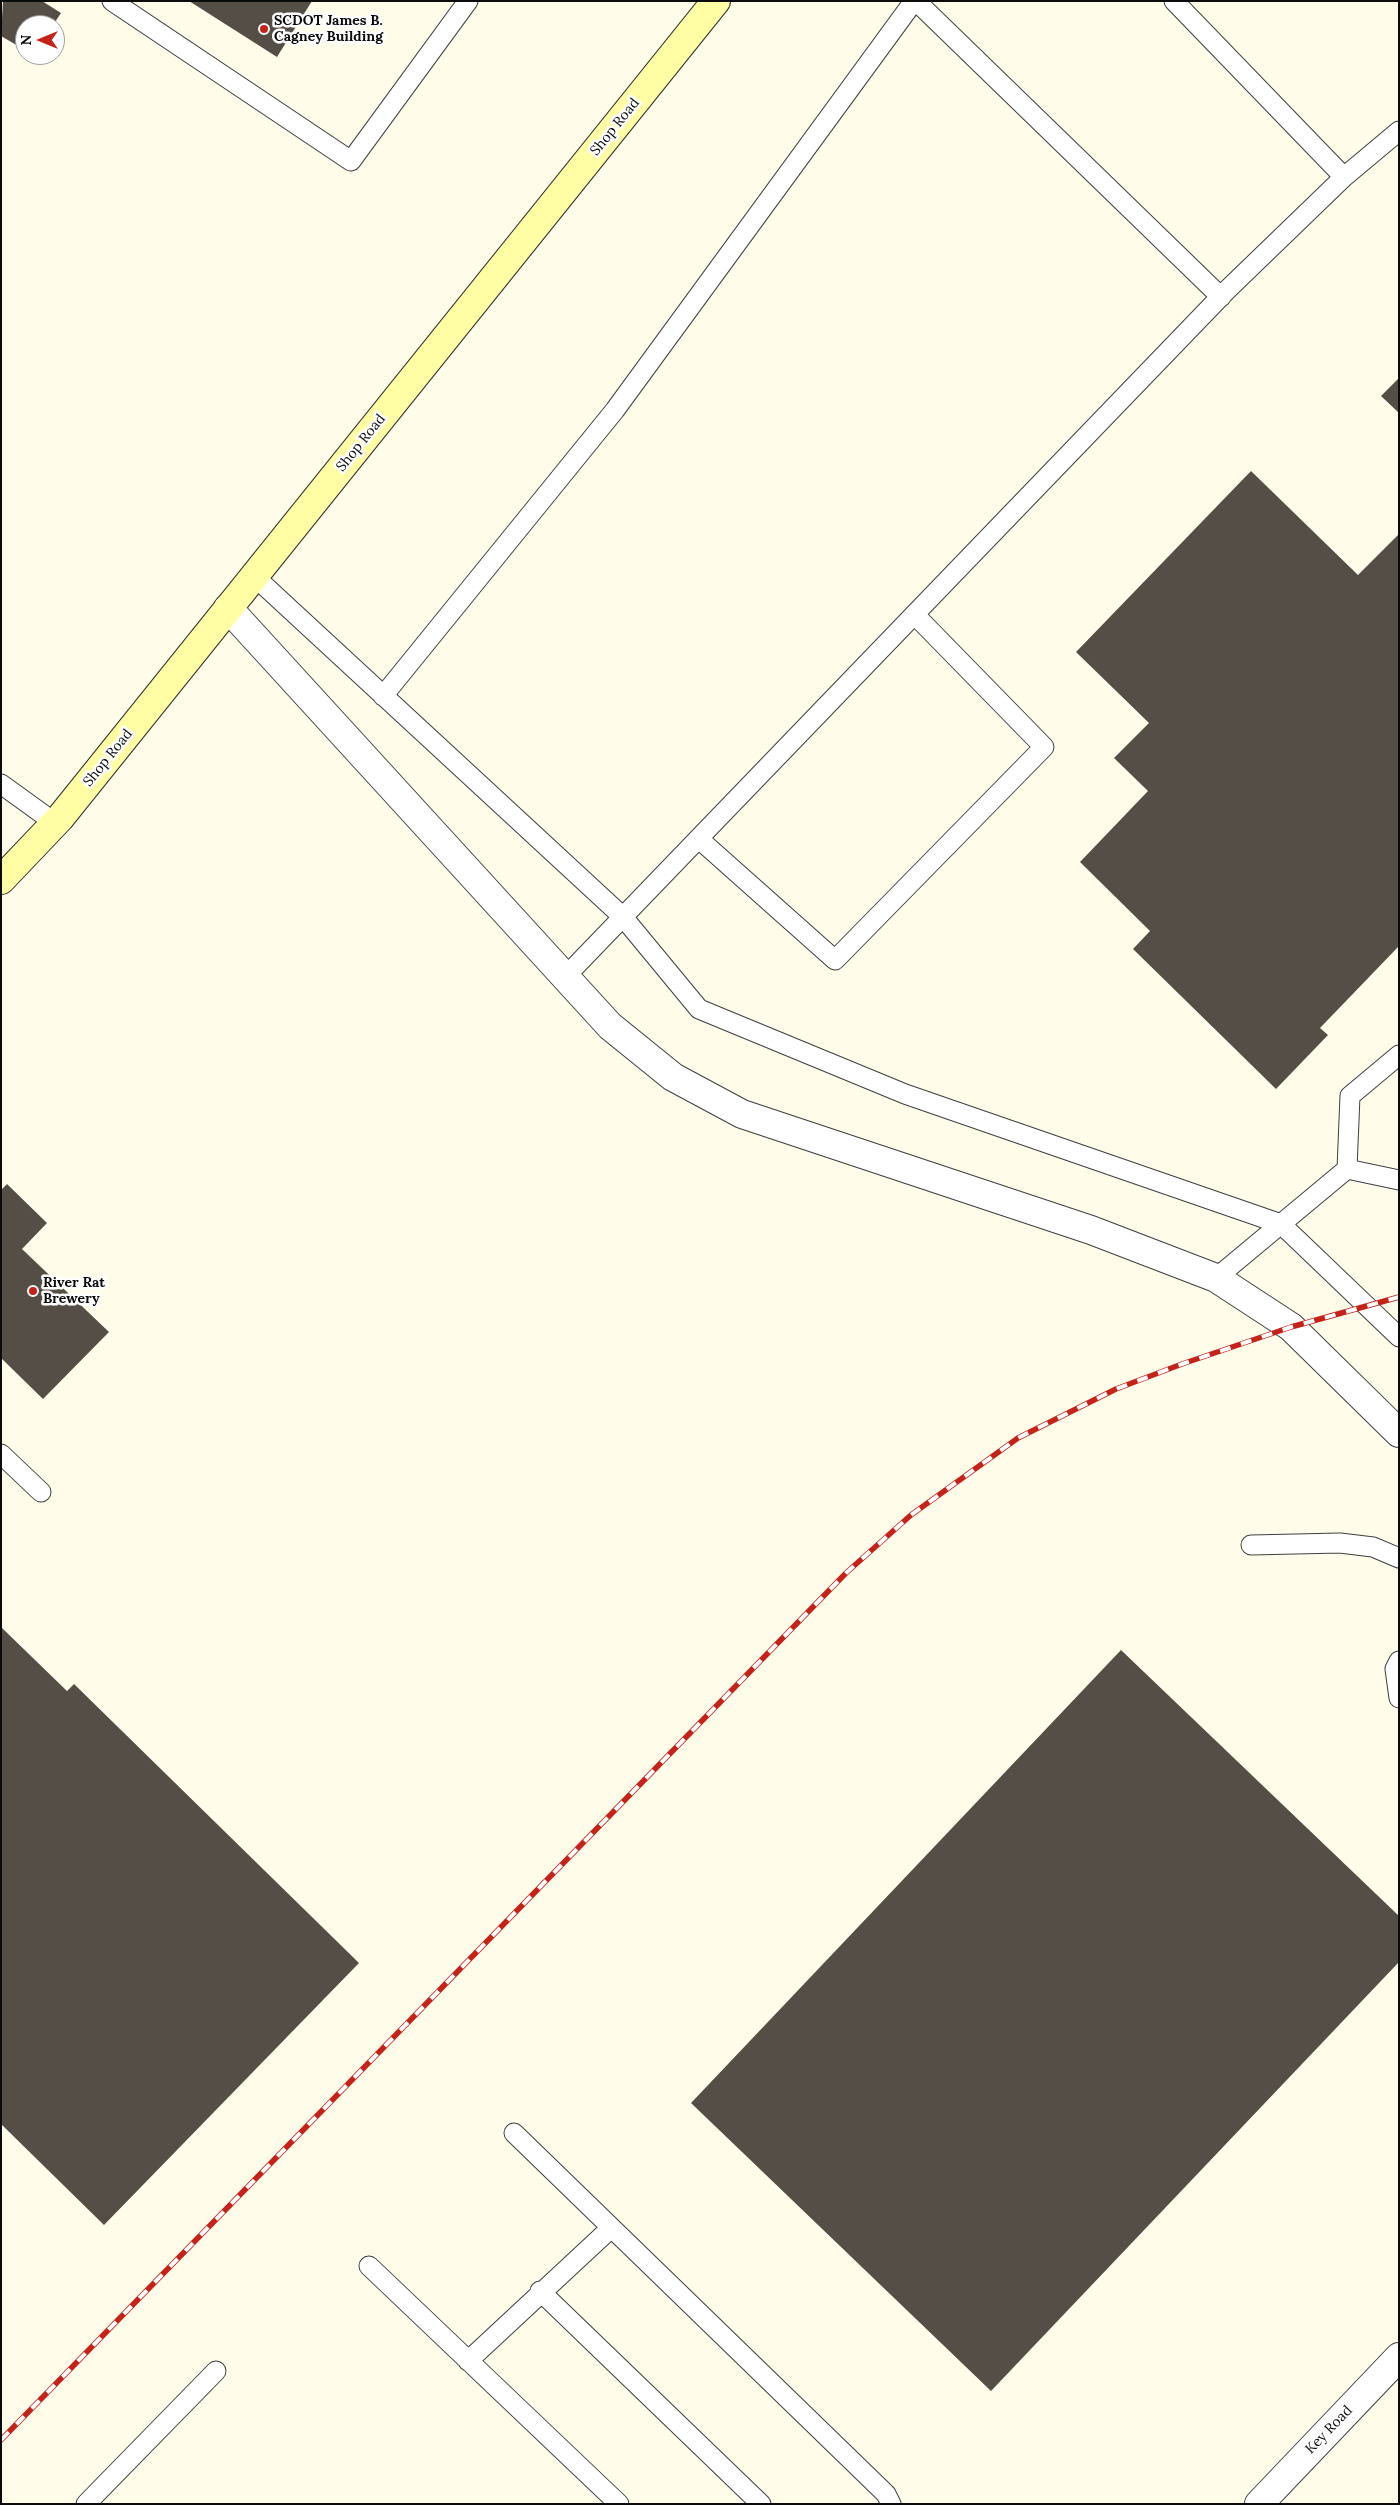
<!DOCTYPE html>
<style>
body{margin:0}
#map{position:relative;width:1400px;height:2505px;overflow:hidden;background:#fffdea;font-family:Lora,serif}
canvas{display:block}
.frame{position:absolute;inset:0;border:2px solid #0b0b0b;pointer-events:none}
.north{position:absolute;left:15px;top:15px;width:50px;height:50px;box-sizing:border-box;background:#fff;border:1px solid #9d9d9d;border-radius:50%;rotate:270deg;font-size:14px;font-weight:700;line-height:20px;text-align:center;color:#0b0b0b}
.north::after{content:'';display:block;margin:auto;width:18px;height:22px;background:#c5231a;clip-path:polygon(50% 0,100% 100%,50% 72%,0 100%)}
</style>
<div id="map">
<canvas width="1400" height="2505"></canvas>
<div class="frame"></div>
<div class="north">N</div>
</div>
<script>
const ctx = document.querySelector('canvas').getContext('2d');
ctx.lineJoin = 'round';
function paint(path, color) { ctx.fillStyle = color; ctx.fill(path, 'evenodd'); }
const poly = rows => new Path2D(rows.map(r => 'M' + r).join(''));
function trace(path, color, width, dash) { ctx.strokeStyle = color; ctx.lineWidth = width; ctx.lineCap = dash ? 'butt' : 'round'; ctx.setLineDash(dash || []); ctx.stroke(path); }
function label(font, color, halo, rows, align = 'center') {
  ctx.font = font + ' Lora,serif'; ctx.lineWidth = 5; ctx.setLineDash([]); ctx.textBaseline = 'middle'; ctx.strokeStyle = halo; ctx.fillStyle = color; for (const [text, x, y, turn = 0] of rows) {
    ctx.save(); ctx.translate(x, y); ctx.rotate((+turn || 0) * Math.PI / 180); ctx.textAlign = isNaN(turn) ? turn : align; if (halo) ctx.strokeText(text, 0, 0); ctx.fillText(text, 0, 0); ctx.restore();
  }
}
paint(poly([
 [3,1,42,1,61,13,53,25,25,25,25,50,1,36],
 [189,1,312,1,277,57],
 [1399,378,1399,413,1381,396],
 [1251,471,1358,575,1399,534,1399,946,1320,1028,1328,1035,1276,1089,1133,949,1150,931,1080,862,1148,791,1114,758,1149,723,1076,652],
 [7,1184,47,1223,22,1249,109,1332,43,1399,1,1358,1,1190],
 [1,1627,67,1691,74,1684,359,1963,104,2225,1,2124],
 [1121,1650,1399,1916,1399,1962,991,2391,691,2103]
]), '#554e47');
const lane = poly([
 [112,1,351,161,468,1],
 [916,1,1221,297],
 [1174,1,1344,177],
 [254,576,623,917,699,1009,905,1094,1281,1224,1399,1337],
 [383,696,615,410,914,1],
 [1,784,55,823],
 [699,839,835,960,1044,747,915,615],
 [565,977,1227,290,1344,177,1399,131],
 [1347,1169,1399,1180],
 [1216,1278,1347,1169,1350,1096,1399,1055],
 [1,1454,41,1492],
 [1251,1545,1340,1543,1373,1547,1399,1558],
 [1399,1661,1395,1669,1399,1698],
 [514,2133,886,2494,891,2504],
 [369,2266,619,2504],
 [540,2291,761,2504],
 [468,2361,611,2228],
 [86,2504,216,2371]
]);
const street = poly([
 [228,608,610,1026,673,1077,742,1114,1091,1230,1216,1278,1291,1327,1399,1433],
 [1259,2504,1399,2357]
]);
const secondary = poly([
 [1,880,60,818,716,1]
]);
trace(lane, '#3e3e3e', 21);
trace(street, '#3e3e3e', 30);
trace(secondary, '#2d2d2d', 30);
trace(lane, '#fff', 19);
trace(street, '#fff', 28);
trace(secondary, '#fffea5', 28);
const rail = poly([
 [1,2440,846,1573,911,1515,1018,1438,1116,1389,1182,1364,1291,1327,1399,1297]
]);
trace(rail, '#c5231a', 5.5);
trace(rail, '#fff', 4, [11]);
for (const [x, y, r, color] of [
 [264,29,5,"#c5231a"],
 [33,1291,5,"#c5231a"]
]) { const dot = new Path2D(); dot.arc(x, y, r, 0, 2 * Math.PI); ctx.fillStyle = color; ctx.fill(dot); trace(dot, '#fff', 2); }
label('bold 14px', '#0b0b0b', '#fff', [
 ["SCDOT James B.",274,21],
 ["Cagney Building",274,37],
 ["River Rat",43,1283],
 ["Brewery",43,1299]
], 'left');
label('14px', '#0b0b0b', '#fff', [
 ["Shop Road",615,127,-51],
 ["Shop Road",361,443,-51],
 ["Shop Road",108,758,-51],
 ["Key Road",1329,2430,-46]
]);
</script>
